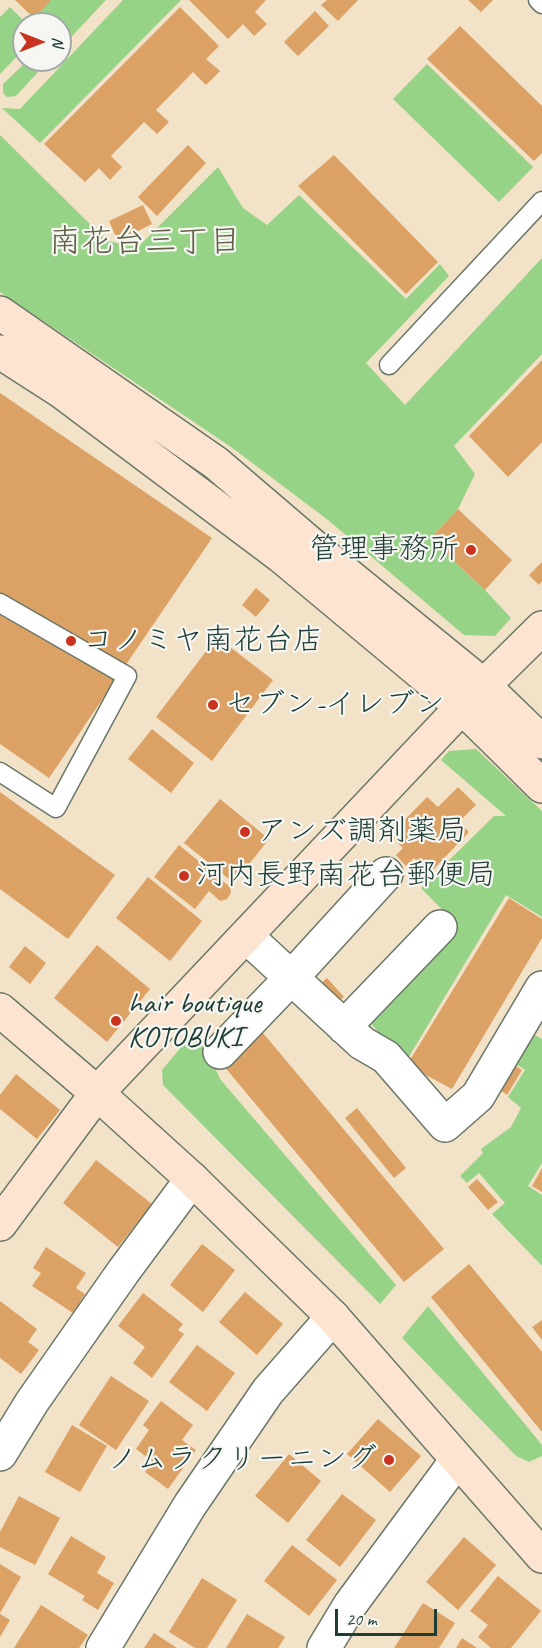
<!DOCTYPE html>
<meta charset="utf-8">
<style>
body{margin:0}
#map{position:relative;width:542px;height:1648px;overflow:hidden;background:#f2e2c8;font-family:Caveat,sans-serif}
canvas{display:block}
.north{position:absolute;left:12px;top:12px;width:60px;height:60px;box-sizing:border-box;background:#f6f6f2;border:2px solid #a0aca6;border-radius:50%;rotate:90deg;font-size:16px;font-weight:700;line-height:24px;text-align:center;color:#1f3d34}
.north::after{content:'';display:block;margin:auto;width:21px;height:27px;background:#c8321e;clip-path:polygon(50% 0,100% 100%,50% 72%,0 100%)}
.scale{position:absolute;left:335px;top:1609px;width:102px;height:27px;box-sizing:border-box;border:3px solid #1f3d34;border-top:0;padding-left:8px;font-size:18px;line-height:21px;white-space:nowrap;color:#1f3d34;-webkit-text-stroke:4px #f6f6f2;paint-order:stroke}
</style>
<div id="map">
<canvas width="542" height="1648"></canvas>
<div class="north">N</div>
<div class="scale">20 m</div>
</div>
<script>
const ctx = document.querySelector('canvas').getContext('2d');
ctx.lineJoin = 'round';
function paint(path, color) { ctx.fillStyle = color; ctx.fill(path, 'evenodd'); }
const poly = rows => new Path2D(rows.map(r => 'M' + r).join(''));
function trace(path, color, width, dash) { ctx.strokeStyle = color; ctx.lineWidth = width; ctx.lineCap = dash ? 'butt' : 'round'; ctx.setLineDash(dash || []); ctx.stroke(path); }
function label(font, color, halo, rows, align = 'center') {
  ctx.font = font + ' Caveat,"Klee One",sans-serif'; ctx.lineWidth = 4.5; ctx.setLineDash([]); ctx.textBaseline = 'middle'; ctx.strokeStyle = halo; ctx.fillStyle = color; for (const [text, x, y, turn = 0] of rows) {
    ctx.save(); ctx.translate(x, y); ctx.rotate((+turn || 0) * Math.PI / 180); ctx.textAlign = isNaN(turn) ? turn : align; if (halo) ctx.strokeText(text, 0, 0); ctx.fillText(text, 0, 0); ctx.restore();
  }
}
paint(poly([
 [15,0,106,0,60,49,60,24,43,24],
 [123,0,181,0,40,143,2,108,20,109],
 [10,7,27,24,24,24,24,49,0,74,0,17],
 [28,60,49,60,16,96,7,97,3,93,3,84],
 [427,64,533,167,499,202,393,99],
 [0,135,107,241,138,247,218,167,243,208,267,225,299,195,406,299,440,264,449,276,366,363,405,405,542,258,542,354,454,446,475,474,458,509,430,539,485,590,511,618,495,636,464,635,328,520,231,447,0,292],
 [476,749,542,811,542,917,506,895,404,1065,370,1022,457,925,421,888,494,816,506,816,441,760,449,751],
 [192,1034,207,1049,220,1079,396,1285,380,1304,163,1085,162,1070],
 [533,1034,542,1039,542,1163,528,1186,542,1195,542,1266,492,1214,505,1203,479,1173,467,1183,460,1176,483,1153,481,1149,511,1127,521,1108,508,1097,525,1070,507,1058],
 [428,1306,542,1445,542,1456,529,1462,516,1456,402,1338]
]), '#97d387');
paint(poly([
 [15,0,51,0,34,18],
 [189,0,266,0,255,12,267,24,254,36,243,24,228,39],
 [327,0,358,0,338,21,321,5],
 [468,0,493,0,481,12],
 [180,7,219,46,206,59,220,71,206,85,193,72,156,110,169,122,157,134,144,122,111,156,122,167,110,180,99,168,85,182,44,144],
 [315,11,329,26,298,56,284,42],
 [460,26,542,106,542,153,534,161,427,59],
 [188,145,206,163,157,216,138,197],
 [334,155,438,262,406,294,298,186],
 [143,205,152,224,118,241,109,221],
 [542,360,542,442,508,477,469,436],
 [0,393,212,538,49,778,0,744],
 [458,509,512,560,485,590,430,539],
 [542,562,542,581,539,585,529,575],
 [256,588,270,600,256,617,242,605],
 [217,637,273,680,212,761,156,717],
 [152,729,194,763,171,793,128,759],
 [458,787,476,805,459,822,469,832,429,874,414,858,406,866,396,855,403,848,390,835,427,797,438,807],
 [0,792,115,875,68,939,0,889],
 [220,799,269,839,234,883,184,843],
 [179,845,230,887,231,893,227,899,220,901,209,891,195,909,154,877],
 [148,877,202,921,170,961,116,918],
 [509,898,542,919,542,938,452,1089,407,1065],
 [97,945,150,989,107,1042,54,998],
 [25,946,46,963,30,984,9,967],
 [327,978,344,997,334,1005,317,987],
 [263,1033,444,1249,404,1282,223,1065],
 [511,1063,522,1070,507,1095,496,1087],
 [16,1074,60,1110,37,1139,0,1109,0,1095],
 [357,1108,406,1168,394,1178,345,1118],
 [96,1160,152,1204,118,1247,63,1203],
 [542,1168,542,1192,532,1186],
 [477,1179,498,1202,488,1210,468,1187],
 [202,1244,235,1270,203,1312,170,1285],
 [46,1247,86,1273,76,1288,85,1294,73,1313,32,1286,41,1273,33,1268],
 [469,1264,542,1352,542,1432,431,1297],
 [245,1292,283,1324,257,1355,219,1322],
 [143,1293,183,1324,178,1330,184,1334,152,1378,133,1363,145,1347,118,1326],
 [0,1301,37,1329,28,1342,39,1350,21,1374,0,1358],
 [542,1320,542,1340,532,1327],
 [197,1345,235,1373,207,1411,169,1382],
 [111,1376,149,1401,116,1450,79,1425],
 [161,1401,193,1425,182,1440,196,1450,168,1489,145,1472,153,1462,136,1449,149,1430,143,1425],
 [378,1419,421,1456,390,1492,347,1454],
 [72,1425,107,1446,80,1492,45,1472],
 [289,1454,321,1481,288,1523,255,1496],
 [342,1494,376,1520,340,1567,306,1540],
 [19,1496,60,1518,35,1565,0,1547,0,1532],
 [71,1536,106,1557,97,1573,114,1583,98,1610,82,1600,85,1596,48,1574],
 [464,1537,496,1565,458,1610,426,1582],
 [292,1545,337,1580,309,1616,264,1581],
 [0,1564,21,1577,0,1613],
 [498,1576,541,1611,511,1648,491,1648,478,1637,488,1625,470,1611],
 [202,1578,237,1600,207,1648,195,1648,169,1632],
 [423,1603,455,1623,439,1648,394,1648],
 [41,1605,88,1635,79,1648,14,1648],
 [0,1614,10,1620,0,1637],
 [247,1614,285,1637,278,1648,226,1648],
 [154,1633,177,1648,144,1648],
 [462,1638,477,1648,456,1648]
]), '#dba165');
const lane = poly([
 [538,0,542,4],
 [389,365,542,201],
 [0,603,127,676,56,808,0,772]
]);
const street = poly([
 [246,936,362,1043,386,1057,445,1125,478,1096,542,988],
 [344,1027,440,927],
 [220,1052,291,978,386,874],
 [0,1454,32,1402,123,1272,192,1179],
 [103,1648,190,1505,268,1391,333,1317],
 [324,1648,350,1605,457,1460]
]);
const secondary = poly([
 [0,313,216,463,327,558,483,685,542,742],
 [0,352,61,391,281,556,462,707,542,786],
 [0,1010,97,1093,192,1179,333,1317,542,1556],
 [0,1224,97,1093,462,707,542,628]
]);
trace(lane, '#697768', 21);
trace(street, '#697768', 36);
trace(secondary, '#697768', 36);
trace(lane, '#fff', 18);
trace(street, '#fff', 33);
trace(secondary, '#fde4d1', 33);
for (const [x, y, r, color] of [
 [471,550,6,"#c8321e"],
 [71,641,6,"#c8321e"],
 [213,705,6,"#c8321e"],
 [245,832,6,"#c8321e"],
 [184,876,6,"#c8321e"],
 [116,1021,6,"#c8321e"],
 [389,1460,6,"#c8321e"]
]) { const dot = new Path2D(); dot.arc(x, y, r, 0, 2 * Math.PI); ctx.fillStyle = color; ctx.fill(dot); trace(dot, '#f6f6f2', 2); }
label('30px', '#1f3d34', '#f6f6f2', [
 ["管理事務所",459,550,"right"],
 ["コノミヤ南花台店",83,641],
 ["セブン-イレブン",225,705],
 ["アンズ調剤薬局",257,832],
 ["河内長野南花台郵便局",196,876],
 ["hair boutique",128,1004],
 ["KOTOBUKI",128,1038],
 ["ノムラクリーニング",377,1460,"right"]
], 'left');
label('32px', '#616045', '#f6f6f2', [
 ["南花台三丁目",145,243]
]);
</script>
